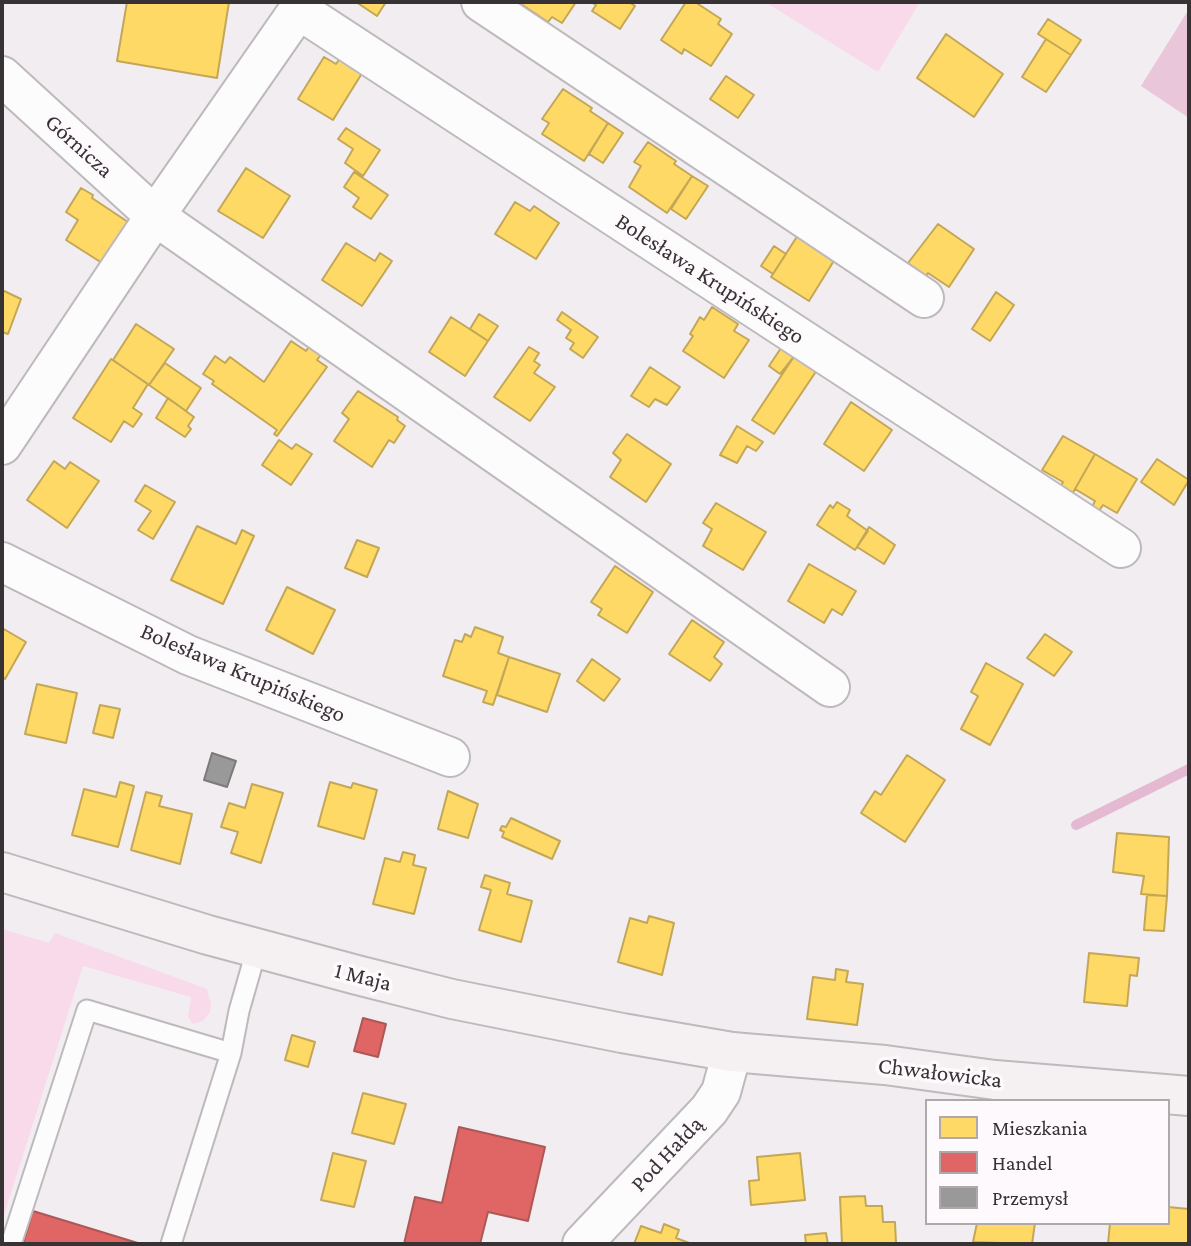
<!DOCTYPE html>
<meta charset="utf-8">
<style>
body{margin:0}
#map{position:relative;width:1191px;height:1246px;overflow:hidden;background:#f2edf0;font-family:"Crimson Pro",serif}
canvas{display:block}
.frame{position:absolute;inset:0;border:4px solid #373335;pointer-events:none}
.legend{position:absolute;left:925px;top:1099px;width:245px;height:126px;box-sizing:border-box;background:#fef9fc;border:2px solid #aeaaac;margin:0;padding:9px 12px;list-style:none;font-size:21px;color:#373335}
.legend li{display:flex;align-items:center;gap:14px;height:35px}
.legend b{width:35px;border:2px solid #aeaaac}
</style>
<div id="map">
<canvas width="1191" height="1246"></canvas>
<div class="frame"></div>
<ul class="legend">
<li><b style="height:19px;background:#ffd966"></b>Mieszkania</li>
<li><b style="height:19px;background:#e06666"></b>Handel</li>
<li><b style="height:19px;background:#999"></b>Przemysł</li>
</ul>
</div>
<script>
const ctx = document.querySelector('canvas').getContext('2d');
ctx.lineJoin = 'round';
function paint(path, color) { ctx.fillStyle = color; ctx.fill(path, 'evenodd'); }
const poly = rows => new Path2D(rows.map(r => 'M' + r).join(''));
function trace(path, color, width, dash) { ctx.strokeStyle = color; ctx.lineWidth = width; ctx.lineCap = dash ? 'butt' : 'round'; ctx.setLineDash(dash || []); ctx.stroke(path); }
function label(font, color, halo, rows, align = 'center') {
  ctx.font = font + ' "Crimson Pro",serif'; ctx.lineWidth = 7; ctx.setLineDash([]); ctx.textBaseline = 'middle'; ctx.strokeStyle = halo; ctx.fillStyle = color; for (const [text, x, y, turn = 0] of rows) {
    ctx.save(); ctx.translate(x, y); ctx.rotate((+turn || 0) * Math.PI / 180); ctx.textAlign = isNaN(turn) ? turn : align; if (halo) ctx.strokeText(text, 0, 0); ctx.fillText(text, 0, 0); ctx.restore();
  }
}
paint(poly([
 [765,2,920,2,878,72],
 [2,929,49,943,55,933,207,989,211,1004,210,1012,203,1021,193,1024,188,1017,191,997,83,966,2,1221]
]), '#f8daea');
paint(poly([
 [1189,9,1189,118,1141,86]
]), '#e9c6d9');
const homes = poly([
 [127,2,229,2,217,78,117,61,127,2],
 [356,2,386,2,377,16,356,2],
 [518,2,576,2,562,23,552,17,548,22,518,2],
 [591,2,629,2,635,6,620,29,592,11,596,5,591,2],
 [686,2,695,2,721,19,718,24,732,34,711,66,684,49,682,54,661,40,686,2],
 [1048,19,1081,40,1071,55,1038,34,1048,19],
 [946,34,1003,74,974,117,917,78,946,34],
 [1046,39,1071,55,1046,92,1022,77,1046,39],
 [324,57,336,64,341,57,364,70,333,120,298,99,324,57],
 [726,76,754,95,738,118,710,99,726,76],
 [563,89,592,108,590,111,608,123,584,161,542,134,549,123,542,119,563,89],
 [608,123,623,133,603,163,589,154,608,123],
 [346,128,380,150,363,176,345,163,353,149,338,139,346,128],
 [648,142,676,161,674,164,692,176,667,213,629,187,641,166,634,162,648,142],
 [246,168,290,196,263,238,218,211,246,168],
 [354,172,388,195,371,219,353,207,359,198,344,187,354,172],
 [692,176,708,186,686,219,671,209,692,176],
 [81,188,93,195,92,198,128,222,102,263,66,240,78,220,66,212,81,188],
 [515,202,530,211,534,206,559,223,536,259,495,234,515,202],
 [938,224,974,249,949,287,928,273,926,276,908,263,938,224],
 [798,235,835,259,809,301,771,277,798,235],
 [346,243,375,261,380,253,392,261,362,306,322,280,346,243],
 [774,246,786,254,773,274,761,266,774,246],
 [2,290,21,299,8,334,2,332,2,290],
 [996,292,1014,305,990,341,972,329,996,292],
 [712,307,738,324,734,331,749,340,724,378,683,351,693,336,690,334,700,317,704,320,712,307],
 [562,312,598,337,583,358,570,349,574,343,566,338,571,330,557,320,562,312],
 [479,314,498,326,488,341,470,329,479,314],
 [451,317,488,341,465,376,429,352,451,317],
 [136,324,174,349,149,385,113,360,136,324],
 [291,341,306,351,310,345,322,353,317,360,327,367,277,436,274,434,277,430,212,384,214,381,203,374,215,356,225,363,230,357,264,382,291,341],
 [783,345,795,355,780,374,769,366,783,345],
 [529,347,539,353,534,361,540,365,534,373,555,387,530,421,494,397,529,347],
 [795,355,817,370,774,434,752,420,795,355],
 [111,359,148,384,133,408,142,414,133,427,124,421,111,442,73,418,111,359],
 [165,363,201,388,186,411,149,385,165,363],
 [650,367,680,387,667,405,655,399,649,407,631,396,650,367],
 [358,391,398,417,397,420,405,426,394,443,389,440,372,467,334,441,349,419,342,413,358,391],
 [168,398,194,417,188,426,191,429,185,437,156,418,168,398],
 [851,402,892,430,864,471,824,444,851,402],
 [737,426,763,442,756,451,747,446,737,463,720,455,737,426],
 [627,434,671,464,646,502,610,477,621,460,613,453,627,434],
 [1063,436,1095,454,1071,496,1059,489,1063,482,1042,470,1063,436],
 [279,440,292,449,296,444,312,454,291,485,262,465,279,440],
 [1095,454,1137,479,1117,513,1103,505,1099,511,1092,507,1095,501,1075,489,1095,454],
 [1157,459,1189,480,1174,505,1141,482,1157,459],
 [54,461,65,469,70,462,99,481,67,528,27,500,54,461],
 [145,485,175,502,153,539,138,530,151,511,135,501,145,485],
 [837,502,850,510,847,516,868,531,855,550,817,525,830,505,833,508,837,502],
 [716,503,766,532,743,570,703,546,712,529,703,523,716,503],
 [197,526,236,544,242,530,254,536,223,604,171,580,197,526],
 [869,527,895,545,884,564,857,547,869,527],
 [357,540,379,548,367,577,345,568,357,540],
 [809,564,856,591,842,615,832,609,824,623,788,601,809,564],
 [615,566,653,592,627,633,598,615,602,609,591,602,615,566],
 [287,587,335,610,313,654,266,630,287,587],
 [692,620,724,642,714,657,722,664,710,681,669,654,692,620],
 [475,627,503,637,498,653,509,657,493,705,483,702,487,691,443,676,455,640,462,642,465,634,471,637,475,627],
 [2,628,26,642,5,679,2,677,2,628],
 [1045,634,1072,652,1054,676,1027,658,1045,634],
 [509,657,560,674,547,712,497,695,509,657],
 [592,659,620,679,604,701,577,681,592,659],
 [986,663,1023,684,990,745,961,729,978,696,971,692,986,663],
 [37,684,77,693,66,743,25,734,37,684],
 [100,705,120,709,113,738,93,733,100,705],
 [907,755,945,780,905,842,861,813,875,791,881,795,907,755],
 [120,782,134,786,118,847,72,835,84,789,116,797,120,782],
 [330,782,351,788,353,783,377,790,364,839,318,826,330,782],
 [252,784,283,793,261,863,231,853,238,832,221,827,229,803,245,808,252,784],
 [448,791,478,804,468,838,438,829,448,791],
 [146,792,162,796,159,806,192,814,180,864,131,850,146,792],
 [511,818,560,841,552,859,502,837,504,832,500,830,502,826,506,827,511,818],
 [1117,833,1169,837,1167,896,1141,894,1144,876,1113,872,1117,833],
 [403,852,415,855,413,865,426,868,414,914,373,904,385,858,400,862,403,852],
 [485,875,510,883,507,894,532,901,521,942,479,930,491,890,481,887,485,875],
 [1147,895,1167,896,1164,931,1144,930,1147,895],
 [649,916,674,923,662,975,618,962,630,918,647,923,649,916],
 [1089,953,1139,958,1137,976,1130,975,1127,1006,1084,1002,1089,953],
 [836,969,848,971,846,982,863,984,857,1025,807,1019,813,977,835,980,836,969],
 [292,1035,315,1042,308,1067,285,1060,292,1035],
 [363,1093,406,1104,394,1144,352,1133,363,1093],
 [333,1153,366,1161,354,1207,321,1200,333,1153],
 [800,1153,805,1200,751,1205,749,1181,759,1180,757,1157,800,1153],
 [865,1196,866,1206,882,1206,883,1222,895,1222,896,1243,842,1244,840,1197,865,1196],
 [1168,1207,1189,1209,1188,1244,1108,1244,1110,1223,1168,1223,1168,1207],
 [977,1223,1035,1223,1032,1244,973,1242,977,1223],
 [664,1224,679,1230,676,1238,692,1244,634,1244,641,1226,661,1233,664,1224],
 [826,1233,828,1244,806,1244,805,1235,826,1233]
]);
paint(homes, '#ffd966');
trace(homes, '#c3a757', 2);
const shops = poly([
 [363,1018,386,1024,378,1057,354,1051,363,1018],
 [459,1127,545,1147,528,1221,488,1212,480,1244,404,1244,415,1197,442,1203,459,1127],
 [33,1211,141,1244,23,1244,33,1211]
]);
paint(shops, '#e06666');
trace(shops, '#ad5757', 2);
const industry = poly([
 [212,753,236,761,227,787,204,780,212,753]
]);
paint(industry, '#999');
trace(industry, '#7c7a7b', 2);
trace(poly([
 [1076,825,1189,769]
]), '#e5b9d1', 10);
const service = poly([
 [11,1244,87,1010,231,1053],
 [171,1244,231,1053,239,1011,257,948]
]);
const minor = poly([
 [481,2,924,298],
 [299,10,1121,548],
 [2,76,155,216,830,687],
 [2,445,155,216,304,2],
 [2,562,188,655,450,757],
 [582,1244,709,1110,721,1092,732,1052]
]);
const secondary = poly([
 [2,872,208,935,357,975,452,999,622,1033,732,1052,885,1065,995,1080,1189,1096]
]);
trace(service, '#bdb9bc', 23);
trace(minor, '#bdb9bc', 42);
trace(secondary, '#bdb9bc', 42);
trace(service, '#fdfcfd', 19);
trace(minor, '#fdfcfd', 38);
trace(secondary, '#f5f1f3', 38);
label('23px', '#373335', '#fef9fc', [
 ["Górnicza",79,146,42],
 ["Bolesława Krupińskiego",710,279,33],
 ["Bolesława Krupińskiego",243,673,23],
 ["1 Maja",363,977,14],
 ["Chwałowicka",940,1073,7],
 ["Pod Hałdą",667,1154,-47]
]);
</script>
